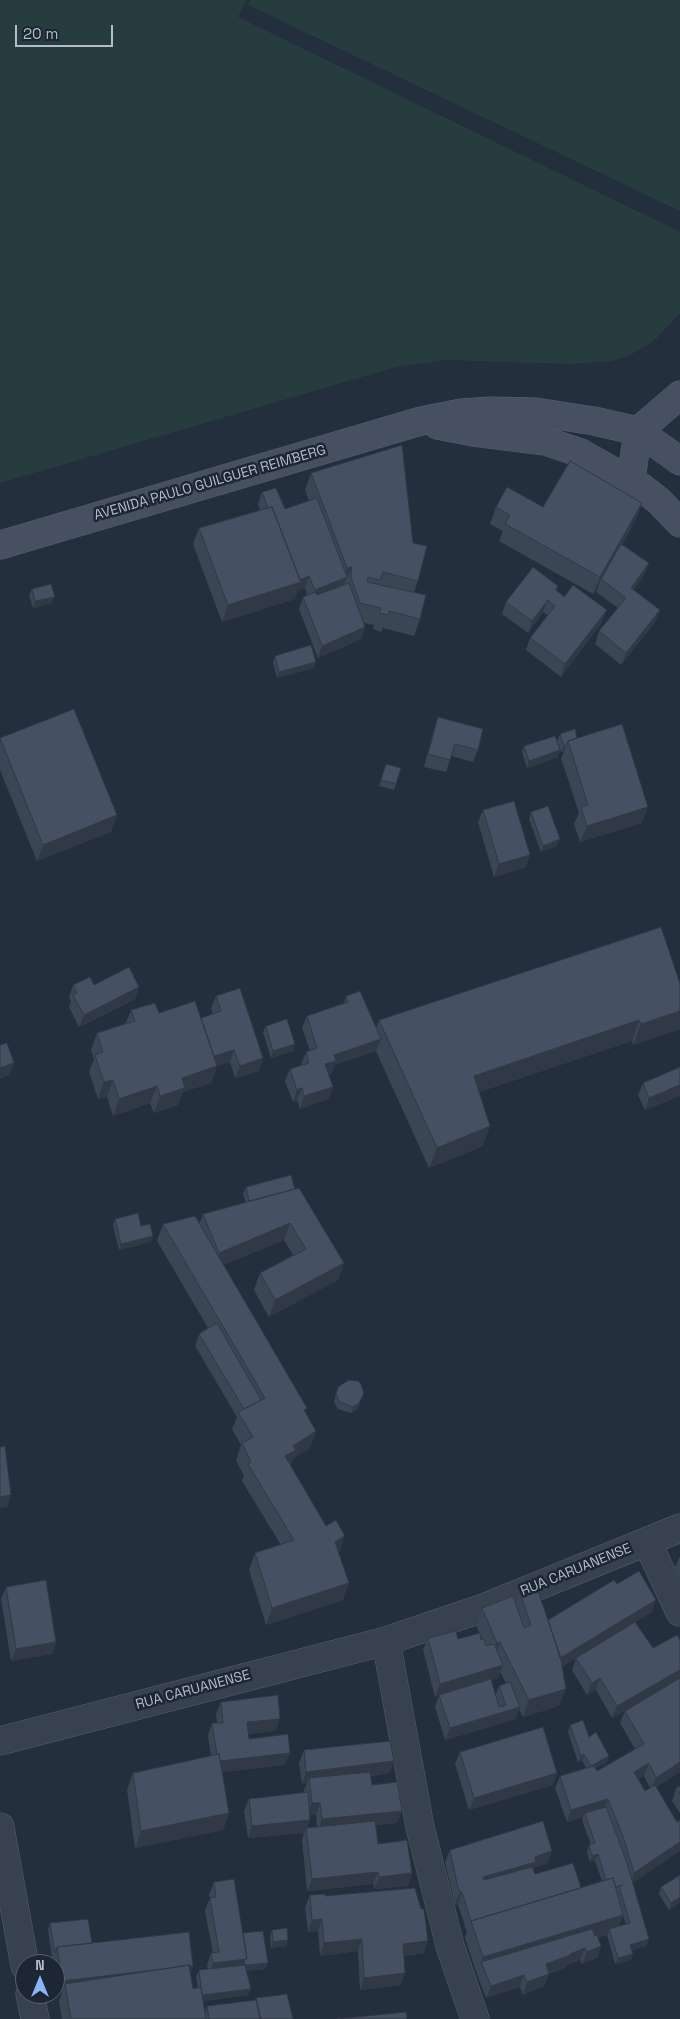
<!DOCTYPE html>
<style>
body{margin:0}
#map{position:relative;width:680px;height:2019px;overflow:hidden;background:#242f3e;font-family:"Space Grotesk",sans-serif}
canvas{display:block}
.north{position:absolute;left:15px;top:1954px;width:50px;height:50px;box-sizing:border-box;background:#1d2633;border:1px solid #59626f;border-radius:50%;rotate:0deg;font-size:14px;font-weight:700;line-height:20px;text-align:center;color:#b4bcc9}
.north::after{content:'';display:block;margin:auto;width:18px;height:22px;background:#8ab4f8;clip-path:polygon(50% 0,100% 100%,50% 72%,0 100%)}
.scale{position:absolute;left:15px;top:25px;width:98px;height:22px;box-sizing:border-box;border:2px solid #b4bcc9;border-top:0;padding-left:6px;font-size:15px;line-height:18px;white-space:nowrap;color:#b4bcc9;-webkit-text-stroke:4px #1d2633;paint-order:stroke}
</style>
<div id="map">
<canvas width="680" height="2019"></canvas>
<div class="north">N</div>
<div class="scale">20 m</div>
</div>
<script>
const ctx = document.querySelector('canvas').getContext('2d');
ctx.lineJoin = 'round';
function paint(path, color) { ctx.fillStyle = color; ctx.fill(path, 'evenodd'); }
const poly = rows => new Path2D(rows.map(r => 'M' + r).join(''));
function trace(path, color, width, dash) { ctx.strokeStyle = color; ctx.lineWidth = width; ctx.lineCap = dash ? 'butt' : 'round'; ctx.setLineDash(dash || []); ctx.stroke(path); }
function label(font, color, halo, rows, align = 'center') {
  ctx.font = font + ' "Space Grotesk",sans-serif'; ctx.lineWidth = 5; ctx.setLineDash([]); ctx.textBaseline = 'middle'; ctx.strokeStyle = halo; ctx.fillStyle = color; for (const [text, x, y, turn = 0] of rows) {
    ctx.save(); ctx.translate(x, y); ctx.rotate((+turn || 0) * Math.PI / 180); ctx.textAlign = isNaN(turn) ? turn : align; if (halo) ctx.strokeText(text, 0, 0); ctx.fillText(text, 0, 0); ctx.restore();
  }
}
paint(poly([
 [0,0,246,0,238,17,680,232,680,313,657,338,644,347,630,355,612,361,570,364,445,360,396,367,0,483],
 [250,0,680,0,680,211,248,5]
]), '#263c3f');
const minor = poly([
 [647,1542,680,1612],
 [386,1641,420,1827,450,1946,475,2019],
 [0,1741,386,1641,486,1607,680,1528],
 [0,1827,25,1966],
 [30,1994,35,2019]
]);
const secondary = poly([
 [437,425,473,432,545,441,581,453,641,487,659,501,680,523],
 [631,480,638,431,680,395],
 [0,545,421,421,461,413,491,411,536,412,594,421,638,431,680,461]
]);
trace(minor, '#565f6c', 29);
trace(secondary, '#565f6c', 29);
trace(minor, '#38414e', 28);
trace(secondary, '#465061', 28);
paint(poly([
 [311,473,413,543,418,581,414,592,420,619,414,636,383,628,381,632,373,629,374,625,364,623,365,627,361,639,318,658,299,609,303,597,307,595,305,588,297,591,295,599,222,622,193,544,199,528,260,510,258,504,262,492,285,509,309,501,305,490],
 [642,503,636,519,622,545,649,563,644,575,634,590,660,610,655,622,621,665,595,644,599,631,618,608,596,592,599,585,593,594,499,541,503,531,490,524,496,507,543,507],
 [558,586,557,591,602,622,561,677,526,650,530,638,548,616,543,612,528,633,502,614,506,602],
 [32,589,52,603,33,608,29,595],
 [275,656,314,668,277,678,273,663],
 [438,717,478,750,473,762,451,756,446,772,424,767,434,729],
 [560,734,577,738,642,823,580,842,574,824,579,813,561,758,564,752,561,752,557,741],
 [0,738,111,832,37,861,0,770],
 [524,746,560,750,558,757,527,768,522,752],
 [386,764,401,768,394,790,379,786],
 [483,810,526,867,494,877,478,822],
 [531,812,557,846,541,852,529,819],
 [680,984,680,1029,633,1045,632,1041,479,1092,483,1146,429,1168,376,1051,334,1065,332,1073,329,1074,329,1099,300,1109,297,1100,293,1102,285,1081,290,1069,301,1065,306,1052,310,1051,302,1028,307,1016,344,1003,346,996,376,1029,379,1020],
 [73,985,94,985,139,987,135,999,79,1027,69,1007,71,1002,69,997],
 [216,996,263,1058,259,1071,235,1078,230,1062,217,1066,211,1083,183,1092,178,1105,154,1113,150,1103,113,1116,107,1097,98,1099,89,1072,94,1059,91,1050,97,1033,126,1023,131,1010,201,1018,213,1014,211,1008],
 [266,1026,295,1044,293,1051,271,1058,263,1032],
 [680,1067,680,1096,645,1110,638,1095,643,1083],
 [246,1187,295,1189,344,1263,338,1280,269,1317,254,1290,260,1273,293,1255,284,1240,223,1265,316,1431,310,1448,293,1459,290,1466,339,1553,343,1600,266,1625,249,1570,255,1553,281,1545,242,1481,244,1476,236,1460,241,1445,232,1429,237,1417,195,1346,199,1334,208,1328,157,1241,163,1224,199,1224,203,1214,246,1202,243,1194],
 [115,1219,141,1226,151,1242,119,1250,113,1225],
 [338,1387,364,1393,357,1410,351,1413,338,1409,334,1402],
 [680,1557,680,1581,674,1570,679,1558],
 [617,1584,652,1612,635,1622,653,1648,680,1640,680,1772,656,1787,633,1883,646,1946,632,1950,631,1960,615,1964,607,1935,598,1937,601,1946,597,1958,582,1964,580,1960,567,1965,566,1967,549,1974,544,1986,523,1995,520,1987,486,1998,477,1974,465,1938,467,1933,458,1904,455,1905,454,1900,445,1862,450,1850,548,1863,533,1868,535,1874,581,1888,602,1881,595,1861,590,1862,587,1852,589,1845,591,1845,582,1820,583,1817,567,1822,555,1788,560,1776,586,1768,582,1760,578,1762,568,1732,570,1725,589,1737,609,1756,606,1763,596,1768,597,1771,635,1749,620,1723,625,1711,612,1718,596,1690,587,1695,572,1670,576,1658,587,1651,562,1667,559,1706,523,1717,519,1709,516,1719,445,1740,435,1707,439,1695,435,1697,423,1650,428,1638,482,1640,476,1625,482,1608,516,1604,520,1593,548,1620],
 [500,1672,506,1683,499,1686,495,1696,491,1680,498,1678],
 [644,1776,650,1788,645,1791,638,1779],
 [623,1916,626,1924,619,1926],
 [6,1587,56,1642,52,1654,11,1661,1,1599],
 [221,1702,276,1731,248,1734,249,1739,285,1765,222,1772,229,1813,223,1830,135,1848,127,1790,133,1773,211,1756,208,1736,212,1723,217,1723,216,1714],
 [304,1750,394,1761,389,1773,371,1776,372,1785,402,1811,397,1823,376,1825,378,1844,412,1873,408,1886,374,1889,373,1884,307,1891,302,1840,304,1833,248,1838,244,1811,249,1799,304,1793,304,1790,307,1783,302,1784,299,1763],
 [310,1815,316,1815,317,1827,307,1828,310,1820],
 [460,1752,557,1773,553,1785,469,1810,455,1764],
 [680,1786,680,1813,672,1801,676,1788],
 [680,1875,680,1902,669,1910,659,1894,661,1887],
 [214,1882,243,1933,265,1969,246,1971,248,1995,203,2001,205,2012,207,2006,256,2000,256,1998,293,2019,62,2019,59,2001,62,1993,57,1993,55,1978,55,1964,53,1964,48,1930,50,1923,92,1943,190,1973,193,1989,198,1988,196,1977,199,1970,208,1969,207,1965,211,1953,213,1953,205,1911,210,1898,209,1894],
 [310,1895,325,1896,424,1953,404,1956,401,1985,360,1990,358,1951,320,1956,318,1931,308,1932,305,1907],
 [272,1930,288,1940,286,1946,271,1948,270,1936]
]), '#3b4654');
paint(poly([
 [642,503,636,519,602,580,601,579,599,585,593,594,600,577],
 [649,563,644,575,627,600,631,588],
 [352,567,342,589,310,602,315,590,343,579,347,568],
 [309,576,305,588,297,591,295,599,222,622,228,605],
 [55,597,52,603,33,608,35,601],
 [548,600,543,612,528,633,532,621],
 [607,610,602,622,561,677,565,664],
 [660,610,655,622,621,665,626,653],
 [365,627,361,639,318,658,322,646],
 [316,662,314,668,277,678,279,672],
 [566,745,564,752,561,752,564,746],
 [560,750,558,757,527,768,529,761],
 [648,807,642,823,580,842,587,826],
 [117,815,111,832,37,861,43,845],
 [560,839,557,846,541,852,543,846],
 [530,855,526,867,494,877,499,864],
 [139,987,135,999,79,1027,84,1015],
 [680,1011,680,1029,633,1045,641,1024],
 [639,1020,632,1041,466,1096,474,1076],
 [381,1039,376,1051,334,1065,332,1073,321,1077,325,1064,334,1055],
 [295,1044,293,1051,271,1058,273,1051],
 [234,1050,230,1062,206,1070,211,1057],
 [263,1058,259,1071,235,1078,240,1066],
 [14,1063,10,1075,0,1079,0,1068],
 [217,1066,211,1083,183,1092,178,1105,154,1113,160,1096,182,1078],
 [113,1080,107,1097,98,1099,104,1082],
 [680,1085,680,1096,645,1110,649,1098],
 [157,1086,150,1103,113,1116,119,1099],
 [333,1087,329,1099,300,1109,304,1096],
 [302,1088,297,1100,293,1102,297,1090],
 [490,1126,483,1146,429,1168,437,1148],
 [290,1223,284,1240,213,1269,219,1253],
 [153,1236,151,1242,119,1250,121,1244],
 [344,1263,338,1280,269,1317,275,1300],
 [364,1393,357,1410,351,1413,353,1407],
 [316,1431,310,1448,293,1459,290,1467,285,1456,293,1446],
 [11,1495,7,1507,0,1508,0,1497],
 [345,1536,339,1553,335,1542],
 [349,1583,343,1600,266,1625,272,1608],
 [656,1600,652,1612,553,1672,558,1659],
 [56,1642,52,1654,11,1661,16,1649],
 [500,1642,494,1659,491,1660,497,1643],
 [503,1665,498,1678,435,1697,440,1684],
 [680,1670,680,1680,612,1718,617,1706],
 [600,1678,596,1690,587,1695,592,1683],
 [566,1689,559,1706,523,1717,529,1700],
 [520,1707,516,1719,445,1740,450,1728],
 [280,1719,276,1731,242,1734,247,1722],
 [290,1753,285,1765,214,1773,218,1761],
 [584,1754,582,1760,578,1762,581,1756],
 [609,1756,606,1763,588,1772,591,1766],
 [394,1761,389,1773,309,1783,309,1778,307,1783,302,1784,306,1772],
 [680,1762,680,1772,651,1790,656,1778],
 [649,1763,644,1776,630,1784,634,1772],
 [557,1773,553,1785,469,1810,474,1798],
 [608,1799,603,1811,585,1813,583,1817,567,1822,571,1810],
 [312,1803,320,1803,316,1815,307,1815],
 [402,1811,397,1823,318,1831,322,1819],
 [229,1813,223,1830,135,1848,141,1831],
 [310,1820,306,1831,306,1828,304,1833,248,1838,252,1826],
 [680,1842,680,1851,630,1885,634,1873],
 [552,1851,548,1863,533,1868,532,1874,479,1889,483,1877],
 [598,1854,595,1861,590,1862,592,1856],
 [378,1872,373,1884,307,1891,312,1879],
 [412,1873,408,1886,374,1889,379,1877],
 [460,1892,462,1892,458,1904,455,1905],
 [680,1897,680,1902,669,1910,671,1903],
 [623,1915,617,1932,609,1929,607,1935,485,1972,481,1962,477,1974,483,1957],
 [322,1919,318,1931,308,1932,312,1920],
 [362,1939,358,1951,320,1956,324,1943],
 [649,1939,646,1946,628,1951,630,1945],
 [288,1940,286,1946,271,1948,273,1942],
 [428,1941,424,1953,398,1956,403,1944],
 [601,1946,597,1958,582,1964,587,1952],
 [585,1948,580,1960,567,1965,566,1967,541,1976,546,1964],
 [633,1954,631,1960,615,1964,618,1958],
 [247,1959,243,1971,209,1975,213,1963],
 [268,1963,265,1969,243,1971,245,1965],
 [193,1966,188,1978,65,1984,62,1993,57,1993,62,1981],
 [405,1973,401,1985,360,1990,364,1978],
 [549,1974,544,1986,523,1995,527,1982],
 [524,1975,520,1987,486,1998,491,1986],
 [251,1989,248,1995,200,2002,202,1995]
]), '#303945');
const building = poly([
 [402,445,413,543,427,546,418,581,383,572,380,580,368,577,367,582,426,595,420,619,389,611,388,615,379,613,381,608,360,603,351,578,352,567,347,568,311,473,402,445],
 [570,461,642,503,600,577,505,524,510,515,496,507,507,487,543,507,570,461],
 [276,488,285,509,317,498,347,577,315,590,309,576,300,580,272,507,268,508,262,492,276,488],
 [272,507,301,582,228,605,199,528,272,507],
 [621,544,649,563,631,588,660,610,626,653,599,631,626,598,601,579,621,544],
 [533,567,558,586,556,590,564,597,573,585,607,610,565,664,530,638,555,606,548,600,532,621,506,602,533,567],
 [349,583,365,627,322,646,303,597,315,592,317,595,349,583],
 [51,584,55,597,35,601,32,589,51,584],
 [311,645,316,662,279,672,275,656,311,645],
 [74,709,117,815,43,845,0,738,74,709],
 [438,717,483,729,478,750,455,744,450,760,428,754,438,717],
 [622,724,648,807,587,826,581,807,588,805,568,741,622,724],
 [575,729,577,738,568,741,566,745,564,746,560,734,575,729],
 [555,736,560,750,529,761,524,746,555,736],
 [386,764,401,768,396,784,381,780,386,764],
 [514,801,530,855,499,864,483,810,514,801],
 [548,806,560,839,543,846,531,812,548,806],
 [661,927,680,984,680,1011,641,1024,639,1020,474,1076,490,1126,437,1148,379,1020,661,927],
 [129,967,139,987,84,1015,73,995,77,993,73,985,90,977,94,985,129,967],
 [240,988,263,1058,240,1066,234,1050,214,1056,201,1018,221,1011,216,996,240,988],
 [360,991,381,1039,334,1055,336,1061,325,1064,333,1087,304,1096,302,1088,297,1090,290,1069,309,1063,306,1052,317,1048,307,1016,348,1002,346,996,360,991],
 [195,1001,217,1066,182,1078,185,1088,160,1096,157,1086,119,1099,113,1080,104,1082,95,1055,103,1052,97,1033,135,1021,131,1010,155,1003,159,1013,195,1001],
 [287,1019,295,1044,273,1051,266,1026,287,1019],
 [7,1043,14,1063,0,1068,0,1045,7,1043],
 [680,1067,680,1085,649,1098,643,1083,680,1067],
 [291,1175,295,1189,249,1201,246,1187,291,1175],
 [299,1188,344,1263,275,1300,260,1273,306,1249,290,1223,219,1253,203,1214,299,1188],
 [138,1213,141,1226,150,1224,153,1236,121,1244,115,1219,138,1213],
 [195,1216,307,1408,304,1410,316,1431,293,1446,296,1450,285,1456,326,1526,336,1520,345,1536,335,1542,349,1583,272,1608,255,1553,294,1540,248,1464,251,1462,242,1443,253,1437,238,1412,265,1398,163,1224,195,1216],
 [217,1323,261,1400,244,1409,199,1334,217,1323],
 [349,1380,358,1381,361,1384,364,1393,359,1403,353,1407,340,1402,336,1395,338,1387,349,1380],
 [5,1446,11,1495,0,1497,0,1447,5,1446],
 [639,1571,656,1600,560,1658,548,1620,614,1580,617,1584,639,1571],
 [46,1580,56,1642,16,1649,6,1587,46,1580],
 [537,1588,560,1655,566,1689,529,1700,500,1642,497,1643,482,1608,513,1596,524,1628,531,1625,520,1593,537,1588],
 [635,1622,653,1648,677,1635,680,1640,680,1670,617,1706,600,1678,592,1683,576,1658,635,1622],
 [456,1631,458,1639,480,1633,481,1640,484,1639,486,1646,494,1644,503,1665,440,1684,428,1638,456,1631],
 [680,1678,680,1762,656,1778,649,1763,634,1772,645,1791,655,1785,677,1822,680,1820,680,1842,634,1873,625,1842,608,1799,571,1810,560,1776,594,1766,597,1771,644,1744,625,1711,680,1678],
 [491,1679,499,1707,506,1705,499,1686,510,1682,520,1707,450,1728,439,1695,491,1679],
 [278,1695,280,1719,247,1722,249,1739,288,1734,290,1753,220,1761,219,1754,217,1755,212,1723,223,1723,221,1702,278,1695],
 [583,1720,589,1737,596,1732,609,1756,591,1766,584,1754,581,1756,570,1725,583,1720],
 [543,1727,557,1773,474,1798,460,1752,543,1727],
 [390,1741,394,1761,306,1772,304,1750,390,1741],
 [219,1754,229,1813,141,1831,133,1773,219,1754],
 [370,1772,372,1785,397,1782,402,1811,322,1819,320,1803,312,1803,309,1778,370,1772],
 [680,1786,680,1794,676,1788,680,1786],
 [308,1792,310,1820,252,1826,249,1799,308,1792],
 [606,1807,626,1860,649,1939,630,1945,633,1954,618,1958,609,1929,630,1923,619,1886,623,1885,616,1887,613,1878,606,1880,598,1854,592,1856,589,1845,595,1843,585,1813,606,1807],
 [375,1821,378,1844,407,1840,412,1873,379,1877,378,1872,312,1879,306,1828,375,1821],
 [543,1821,552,1851,535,1857,536,1862,483,1877,484,1880,532,1867,535,1874,573,1863,581,1888,471,1921,462,1892,460,1892,458,1888,450,1850,543,1821],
 [680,1875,680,1897,671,1903,661,1887,680,1875],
 [613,1878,623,1915,483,1957,471,1921,613,1878],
 [234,1879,247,1959,213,1963,211,1953,219,1952,210,1898,216,1897,214,1882,234,1879],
 [415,1888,421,1909,424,1909,428,1941,403,1944,405,1973,364,1978,362,1939,324,1943,322,1919,312,1920,310,1895,325,1894,325,1896,415,1888],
 [88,1919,92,1943,57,1947,55,1953,50,1923,88,1919],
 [287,1928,288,1940,273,1942,272,1930,287,1928],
 [592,1929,595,1936,597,1935,601,1946,587,1952,585,1948,570,1954,570,1955,546,1964,549,1974,527,1982,524,1975,491,1986,481,1962,592,1929],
 [263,1931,268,1963,245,1965,251,1989,202,1995,199,1970,245,1965,244,1959,247,1959,243,1933,263,1931],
 [189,1932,193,1966,189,1966,189,1965,163,1969,62,1981,57,1947,189,1932],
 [189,1965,193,1989,201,1987,206,2019,71,2019,65,1984,189,1965],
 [287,1994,293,2019,261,2019,256,1998,287,1994],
 [256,2000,260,2019,209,2019,207,2006,256,2000],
 [406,2012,407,2019,337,2019,406,2012]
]);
paint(building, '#455162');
trace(building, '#303945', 1);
label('14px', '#b4bcc9', '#1d2633', [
 ["AVENIDA PAULO GUILGUER REIMBERG",210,483,-16],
 ["RUA CARUANENSE",576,1570,-22],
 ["RUA CARUANENSE",193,1690,-15]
]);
</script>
